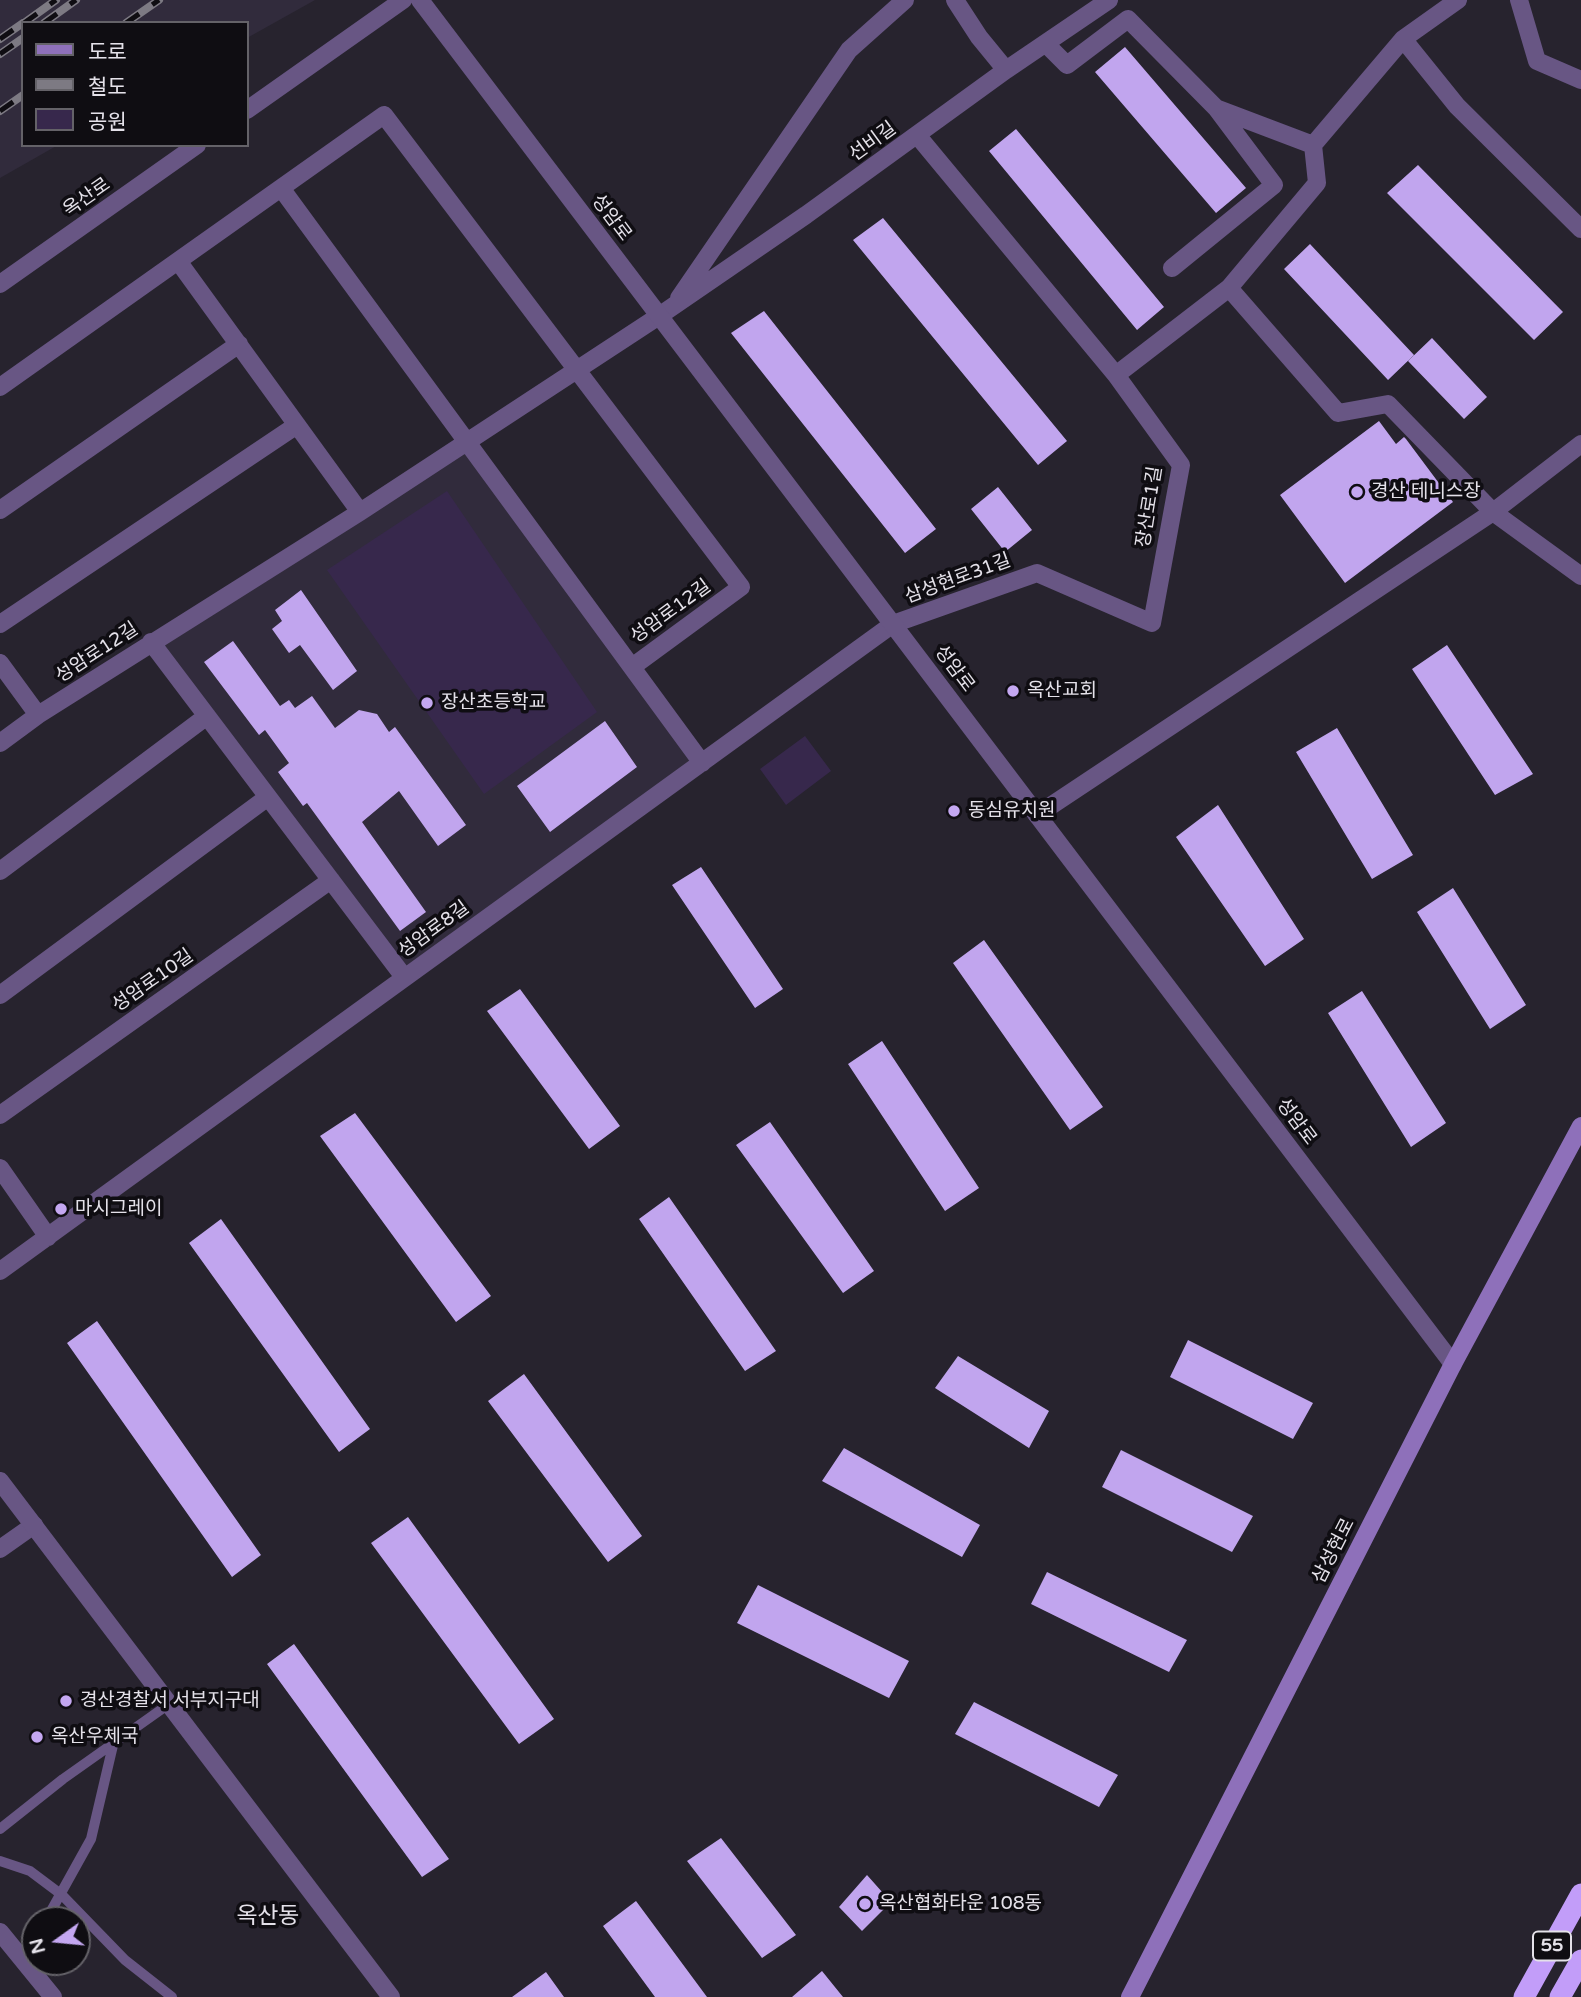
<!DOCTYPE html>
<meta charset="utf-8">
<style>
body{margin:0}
#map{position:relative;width:1581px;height:1997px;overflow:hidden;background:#27232e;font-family:"Varela Round","Noto Sans KR",sans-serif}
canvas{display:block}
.legend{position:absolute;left:21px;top:21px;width:228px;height:126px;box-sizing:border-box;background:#0f0d12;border:2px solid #646268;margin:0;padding:9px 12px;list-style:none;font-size:21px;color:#e4e1e9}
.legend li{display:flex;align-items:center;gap:14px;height:35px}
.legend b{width:35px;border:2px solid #646268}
.north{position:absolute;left:21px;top:1906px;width:70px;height:70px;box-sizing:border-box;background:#0f0d12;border:2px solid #646268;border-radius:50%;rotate:255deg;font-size:19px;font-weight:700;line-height:28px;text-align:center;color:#e4e1e9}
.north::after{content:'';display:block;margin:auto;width:24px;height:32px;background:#c4a7f1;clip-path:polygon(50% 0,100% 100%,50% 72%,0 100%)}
</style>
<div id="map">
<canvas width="1581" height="1997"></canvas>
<ul class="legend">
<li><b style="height:9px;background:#8e70ba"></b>도로</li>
<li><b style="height:9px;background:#7d7a83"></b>철도</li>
<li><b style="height:19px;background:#37284c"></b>공원</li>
</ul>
<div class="north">N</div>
</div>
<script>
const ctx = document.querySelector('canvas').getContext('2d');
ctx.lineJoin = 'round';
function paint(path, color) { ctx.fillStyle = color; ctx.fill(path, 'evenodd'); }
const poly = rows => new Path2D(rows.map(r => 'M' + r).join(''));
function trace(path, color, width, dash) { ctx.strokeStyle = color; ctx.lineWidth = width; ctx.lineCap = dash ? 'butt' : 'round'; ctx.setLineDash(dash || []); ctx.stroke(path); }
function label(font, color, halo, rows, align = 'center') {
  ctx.font = font + ' "Varela Round","Noto Sans KR",sans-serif'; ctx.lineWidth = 7; ctx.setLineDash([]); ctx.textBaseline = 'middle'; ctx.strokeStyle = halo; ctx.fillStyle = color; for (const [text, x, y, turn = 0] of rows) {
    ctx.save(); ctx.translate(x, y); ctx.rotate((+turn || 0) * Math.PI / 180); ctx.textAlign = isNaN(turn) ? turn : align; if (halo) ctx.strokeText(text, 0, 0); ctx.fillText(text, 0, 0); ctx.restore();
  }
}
paint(poly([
 [0,0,315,0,247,38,247,23,23,23,23,145,58,145,0,178],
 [468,442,702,763,404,977,151,642]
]), '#312b3c');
paint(poly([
 [447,491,597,712,484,794,327,570],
 [805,736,831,771,786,805,760,769]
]), '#37284c');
paint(poly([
 [1125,47,1246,188,1216,213,1095,72],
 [1016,129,1164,307,1137,330,989,151],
 [1418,165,1563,312,1534,340,1387,193],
 [883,218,1067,441,1038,465,853,240],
 [1310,244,1414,355,1388,380,1284,269],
 [764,311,936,529,905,553,731,333],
 [1432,338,1487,397,1464,419,1408,361],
 [1379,421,1396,444,1404,437,1406,439,1453,502,1345,583,1280,495],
 [998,487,1032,530,1005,552,971,509],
 [301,590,357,671,333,690,300,645,289,653,272,629,282,621,275,610],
 [233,641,280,706,289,700,295,708,312,696,335,728,359,710,377,714,389,732,395,727,466,825,438,846,399,791,362,822,426,912,400,931,307,803,303,806,278,772,289,763,265,730,259,735,204,662],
 [1447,645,1533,774,1495,795,1412,669],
 [605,721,637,767,550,832,517,786],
 [1337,728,1413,855,1372,879,1296,752],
 [1218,805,1304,939,1265,966,1176,837],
 [701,867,783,989,755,1008,672,885],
 [1453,888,1526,1005,1490,1029,1417,912],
 [984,940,1103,1107,1070,1130,953,963],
 [520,989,620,1126,589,1149,487,1011],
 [1362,991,1446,1123,1411,1147,1328,1013],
 [882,1041,979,1188,945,1211,848,1064],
 [355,1113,491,1296,456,1322,320,1136],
 [770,1122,874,1271,843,1293,736,1145],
 [669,1197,776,1351,745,1371,639,1219],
 [221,1219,370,1429,339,1452,189,1243],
 [97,1321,261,1555,232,1577,67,1343],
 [1188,1340,1313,1403,1293,1439,1170,1377],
 [958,1356,1049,1411,1029,1448,935,1388],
 [524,1374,642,1536,608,1562,488,1401],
 [844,1448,980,1525,962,1557,822,1481],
 [1121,1450,1253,1516,1232,1552,1102,1487],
 [408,1517,554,1719,519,1744,371,1543],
 [1047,1572,1187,1640,1169,1672,1031,1604],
 [758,1585,909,1661,889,1698,737,1623],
 [294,1644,449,1859,422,1877,267,1664],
 [974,1702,1118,1775,1099,1807,955,1734],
 [721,1838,796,1935,762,1958,687,1861],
 [867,1875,891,1902,862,1931,839,1907],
 [636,1901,707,1997,655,1997,603,1926],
 [822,1971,843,1997,792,1997],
 [546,1972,564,1997,512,1997]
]), '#c1a5ee');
trace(poly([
 [0,1829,63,1779,169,1704],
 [0,1861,30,1871,62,1895,125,1960,172,1997],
 [46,1920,91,1839,114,1741],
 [21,1958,35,1937]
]), '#685684', 10);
trace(poly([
 [955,0,979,37,1006,70],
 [1519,0,1537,61,1581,80],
 [1403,39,1457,106,1581,229],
 [1046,44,1067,65,1128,19,1217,109,1274,185,1172,268],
 [1218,109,1313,145],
 [917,135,1116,375,1229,288,1317,183,1313,145,1403,39,1458,0],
 [281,188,702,763],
 [178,261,360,512],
 [1229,288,1338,413,1388,404,1493,512,1581,576],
 [679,298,849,50,905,0],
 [0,387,384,115,741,587,632,667],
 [0,510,239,344],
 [0,624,297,425],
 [151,642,404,977],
 [0,663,38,715],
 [0,743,38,715,360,512,659,316,806,215,1006,70,1109,0],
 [1037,815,1493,512,1581,444],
 [0,871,207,716],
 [0,995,268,797],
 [0,1115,331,880],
 [0,1168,48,1237],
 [0,1271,893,624,1037,573,1152,623,1181,465,1116,375],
 [0,1549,34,1525],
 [0,1932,53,1997]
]), '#685684', 18);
trace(poly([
 [420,0,1453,1364],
 [247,110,403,0],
 [0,284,197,145],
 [0,1481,391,1997]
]), '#685684', 18);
trace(poly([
 [1130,1997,1453,1364,1581,1126]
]), '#8e70ba', 18);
trace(poly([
 [1524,1997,1581,1894],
 [1560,1997,1581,1960]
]), '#c29df9', 21);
const rail = poly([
 [24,23,56,0],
 [44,23,76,0],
 [126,23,159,0],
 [0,39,23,23],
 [0,54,23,38],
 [0,111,23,95]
]);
trace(rail, '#7d7a83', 8);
trace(rail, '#0f0d12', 5, [16]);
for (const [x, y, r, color] of [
 [1357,492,7,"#c4a7f1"],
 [1013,691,7,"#c4a7f1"],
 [427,703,7,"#c4a7f1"],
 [954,811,7,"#c4a7f1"],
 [61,1209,7,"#c4a7f1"],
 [66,1701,7,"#c4a7f1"],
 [37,1737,7,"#c4a7f1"],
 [865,1904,7,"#c4a7f1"]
]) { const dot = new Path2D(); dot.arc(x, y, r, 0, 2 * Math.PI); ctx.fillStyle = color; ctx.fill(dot); trace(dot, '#0f0d12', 2.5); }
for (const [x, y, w] of [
 [1552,1946,38]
]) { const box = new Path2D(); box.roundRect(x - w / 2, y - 14.5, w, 29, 5); ctx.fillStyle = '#0f0d12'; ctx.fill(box); trace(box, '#e4e1e9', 2); }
label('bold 18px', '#e4e1e9', null, [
 ["55",1552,1946]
]);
label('19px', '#e4e1e9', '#0f0d12', [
 ["선비길",873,142,-36],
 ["옥산로",87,198,-35],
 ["성암로",611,218,53],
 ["장산로1길",1150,507,-81],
 ["삼성현로31길",958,579,-20],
 ["성암로12길",671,612,-36],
 ["성암로12길",97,653,-33],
 ["성암로",954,669,53],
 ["성암로8길",434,930,-36],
 ["성암로10길",153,981,-35],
 ["성암로",1296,1122,53],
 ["삼성현로",1334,1551,-63]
]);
label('19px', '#e4e1e9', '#0f0d12', [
 ["경산 테니스장",1371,492],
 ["옥산교회",1027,691],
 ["장산초등학교",441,703],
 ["동심유치원",968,811],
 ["마시그레이",75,1209],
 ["경산경찰서 서부지구대",80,1701],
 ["옥산우체국",51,1737],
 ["옥산협화타운 108동",879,1904]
], 'left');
label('23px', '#e4e1e9', '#0f0d12', [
 ["옥산동",268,1917]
]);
</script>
